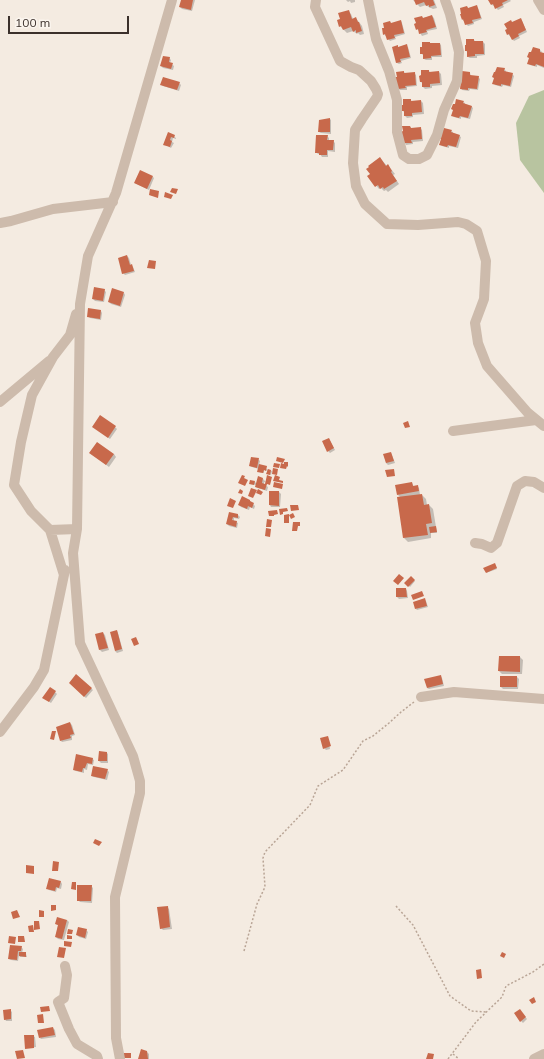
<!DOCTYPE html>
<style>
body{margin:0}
#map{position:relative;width:544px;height:1059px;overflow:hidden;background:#f4ebe1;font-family:Mulish,sans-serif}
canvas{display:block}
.scale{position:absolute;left:8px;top:16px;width:121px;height:18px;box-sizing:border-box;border:2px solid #3b302b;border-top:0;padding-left:5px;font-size:12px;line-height:14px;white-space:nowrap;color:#3b302b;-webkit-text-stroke:3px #fbf5ee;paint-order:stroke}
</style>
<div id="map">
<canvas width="544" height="1059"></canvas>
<div class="scale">100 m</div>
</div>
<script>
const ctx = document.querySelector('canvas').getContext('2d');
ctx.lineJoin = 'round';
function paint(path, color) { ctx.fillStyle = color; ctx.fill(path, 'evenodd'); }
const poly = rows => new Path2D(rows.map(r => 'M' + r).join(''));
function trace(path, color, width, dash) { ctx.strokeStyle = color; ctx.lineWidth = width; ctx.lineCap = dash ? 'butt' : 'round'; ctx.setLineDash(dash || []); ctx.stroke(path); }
paint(poly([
 [544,90,544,193,520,160,516,123,529,96]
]), '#b8c4a0');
paint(poly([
 [182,0,195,0,192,11,182,9,180,7],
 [346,0,355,0,355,2,351,3,350,1,348,2],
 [413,0,434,0,437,8,433,9,431,8,430,8,426,5,420,7],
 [489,0,510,0,511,1,503,5,504,7,498,10,494,5,493,6,492,4],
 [467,7,469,9,477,7,478,8,482,19,474,22,474,24,468,26,462,19],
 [348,11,351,14,353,19,356,19,359,22,362,26,364,34,360,35,358,33,357,34,353,31,347,33,340,26,342,20],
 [432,16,434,18,437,29,427,31,428,34,422,36,419,31,417,29,423,18],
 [401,21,402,23,405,34,395,37,396,39,390,41,384,34,392,24],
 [522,21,527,32,519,36,520,38,514,41,508,34,513,23],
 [474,40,476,42,483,42,485,44,485,55,477,56,477,58,470,58,468,57,468,52,466,51],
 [431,44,440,44,441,45,442,57,432,57,432,60,426,60,424,59,424,56,421,53],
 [397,46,399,48,406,46,408,47,411,58,401,61,402,63,399,64,397,63],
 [540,50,542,52,541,53,544,54,544,68,537,65,537,67,530,65,528,63],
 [169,58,171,60,170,63,174,66,173,70,163,68,161,66],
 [504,69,506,71,506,72,512,74,514,76,511,87,503,85,502,87,495,85,494,83],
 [429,71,431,73,439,72,441,74,442,85,432,86,432,88,425,89,423,87,423,84,421,82],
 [404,72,406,74,414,73,416,75,417,86,407,87,407,90,400,90,398,88],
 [470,73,471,76,478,77,480,79,478,90,470,89,469,91,462,90,461,88],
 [179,83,181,85,179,91,163,86,161,84],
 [411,100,412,102,421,101,423,103,424,114,413,115,413,117,407,118,405,116,405,113,403,111],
 [463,102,465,103,465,105,471,106,473,108,470,119,461,117,461,119,454,117,452,115,454,110],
 [330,119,331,120,331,134,321,133,319,132],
 [410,127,412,129,420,128,422,130,423,141,413,142,413,144,406,145,405,143],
 [451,131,453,132,453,134,459,136,461,137,458,148,449,146,449,148,442,146,440,144],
 [169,133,176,138,176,139,173,138,172,142,174,143,171,148,164,144],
 [327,136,329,138,329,141,333,141,335,143,335,152,328,151,328,157,322,157,320,154,318,154,316,152],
 [380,158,387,166,388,166,391,169,395,174,393,175,399,184,388,192,386,190,384,191,381,188,379,189,369,176,371,174],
 [153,177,154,178,149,190,135,183],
 [127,256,129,258,131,265,133,267,135,272,125,275,123,273],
 [104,290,106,292,104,302,95,301,93,299],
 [124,293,125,295,121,307,111,304,109,302],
 [101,311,102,313,101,320,90,318,88,316],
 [115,427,117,429,110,439,95,428],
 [329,439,335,450,330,453,328,451],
 [90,453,114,454,116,457,109,467],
 [391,453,392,455,395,463,388,465,386,463,384,455],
 [258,459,260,461,259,465,266,466,266,469,272,471,271,475,268,474,268,471,264,470,264,473,259,472,259,469,252,467,250,466],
 [271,477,270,484,264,482,264,484,268,487,267,491,258,488,256,487,256,485,251,484,251,481,255,482,257,484,259,478,263,479,266,482],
 [412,483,414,487,417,486,419,488,420,495,422,495,426,499,427,505,429,505,433,509,437,533,431,533,431,538,408,542,404,538,401,498,398,495],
 [279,492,281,494,280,507,271,507,270,505],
 [250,501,255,506,254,509,250,507,249,510,241,507,239,505],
 [230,513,238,515,240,517,239,519,234,518,234,521,238,523,237,528,229,526,227,524],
 [495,565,497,569,486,573],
 [411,578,415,581,410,587,406,583],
 [406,589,407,591,408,598,399,599,397,597],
 [424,599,426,601,428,607,417,610,416,609],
 [117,631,118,633,123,651,117,653,115,651],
 [103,633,105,635,109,650,102,652,100,650,96,635],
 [520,657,523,660,522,674,502,674,499,671],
 [77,676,93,690,86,698,70,683],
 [440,676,442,678,444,686,429,689,427,688],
 [517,677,519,679,518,689,503,689,501,687],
 [55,692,57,694,51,703,45,699],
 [70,723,72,725,75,735,72,736,72,740,62,742,61,741],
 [328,738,330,749,326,750,324,748],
 [107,753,108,754,108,763,101,763,99,761],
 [92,759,94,760,93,765,88,764,87,770,84,769,84,773,76,771,74,770],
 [107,770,109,772,107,780,94,777,92,776],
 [61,882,62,884,61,889,57,888,56,892,49,890,47,888],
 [91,886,93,888,92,903,80,902,78,900],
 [167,907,169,909,172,929,163,930,161,928],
 [67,920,69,922,64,940,58,939,56,937,58,925,56,924],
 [86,930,88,932,86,939,79,937,77,935],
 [21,947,23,949,22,953,26,954,27,957,20,957,19,955,18,961,11,960,9,959],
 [10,1010,12,1012,12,1021,6,1021,5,1019],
 [521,1012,527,1019,523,1023,521,1021],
 [53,1028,55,1030,56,1037,41,1039,40,1038],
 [33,1036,35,1037,36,1047,26,1048],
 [147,1052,149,1054,149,1059,140,1059]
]), '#0003');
paint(poly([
 [181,0,193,0,191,10,179,7],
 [414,0,433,0,435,5,429,7,429,5,426,6,424,2,416,5],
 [488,0,508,0,502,3,503,5,495,9,493,4,491,5],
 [477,5,481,18,472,20,473,23,465,25,463,19,462,20,460,14,461,14,460,8,467,6,468,8],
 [349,10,352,19,356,17,358,22,359,22,362,31,356,33,356,30,353,32,351,27,343,30,341,26,339,27,337,20,340,19,338,13],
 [432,15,436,27,426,30,427,32,419,34,418,29,416,30,414,24,416,23,414,18,422,16,423,18],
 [521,18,526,30,518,34,519,36,512,40,509,34,507,35,505,30,507,29,504,24,511,20,512,22],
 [401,20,404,33,394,35,395,38,387,40,385,34,383,35,382,28,384,28,383,23,390,21,391,23],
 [466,39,474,39,474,41,483,41,484,54,475,54,475,56,467,57,467,51,465,51,465,45,466,45],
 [422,42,430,42,430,43,440,43,441,55,431,56,431,58,423,59,423,54,420,54,420,47,422,47],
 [407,44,410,57,400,59,401,62,396,63,392,47,398,45,398,47],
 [533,47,540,49,540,52,544,53,544,67,536,64,535,66,527,64,529,58,527,57,529,52,531,52],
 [163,56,170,57,169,62,173,63,171,69,160,66],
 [497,67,505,68,504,71,513,73,510,86,501,84,501,86,492,84,494,78,492,77,494,72,495,72],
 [421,70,429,70,429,72,439,71,440,83,430,84,430,87,422,87,422,82,420,82,419,76,421,75],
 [404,71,404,73,415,72,416,85,405,86,406,88,398,89,395,77,397,77,396,72],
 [462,71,470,72,470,75,479,76,477,89,468,88,468,90,460,89],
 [163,77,180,82,177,90,160,85],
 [403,99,411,99,411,101,421,100,422,112,412,113,412,116,404,116,404,111,402,111,401,105,403,105],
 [456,99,464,101,463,103,472,106,468,118,460,116,459,118,451,116,453,110,451,109,453,104,455,104],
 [330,118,330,132,318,132,319,120],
 [402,126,410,126,411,128,421,127,422,139,411,140,412,143,404,143,401,132,403,131],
 [444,128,452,130,451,132,460,135,456,147,448,145,447,147,439,145,441,139,439,138],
 [168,132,175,135,174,138,171,137,170,140,172,141,170,147,163,145],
 [316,135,328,135,327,140,334,140,333,150,327,150,327,155,319,155,319,153,315,153],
 [380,157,386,166,388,164,392,171,391,172,397,181,384,189,383,187,380,189,378,185,375,187,367,176,370,174,366,169,369,167,368,166],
 [140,170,153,176,147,189,134,183],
 [172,188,178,189,176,194,170,192],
 [150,189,159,191,158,198,149,195],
 [165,192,173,195,171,199,164,197],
 [127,255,130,265,132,264,134,271,122,274,118,258],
 [149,260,156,261,155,269,147,268],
 [94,287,105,289,103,301,92,299],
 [112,288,124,292,120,306,108,302],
 [88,308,101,310,100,319,87,317],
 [100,415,116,426,108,438,92,427],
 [408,421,410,427,405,428,403,423],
 [329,438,334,448,327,452,322,441],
 [97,442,114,454,106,465,89,453],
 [391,452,394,461,386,463,383,454],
 [251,457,259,458,257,468,249,466],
 [277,457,285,459,283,463,276,461],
 [284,462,288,462,288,467,287,466,286,469,280,468,281,463,284,464],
 [274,463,280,464,279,468,273,467],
 [259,464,267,466,266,471,264,470,263,473,257,472],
 [273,468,278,469,277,475,272,474],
 [268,469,271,470,270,475,266,474],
 [394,469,395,476,387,477,385,470],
 [242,475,245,476,244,478,248,480,245,486,238,483],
 [267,475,272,477,270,485,267,484,265,490,255,487,258,476,263,478,262,483,265,484],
 [275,475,280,477,279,480,283,481,283,483,273,481],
 [250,480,255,481,254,485,249,484],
 [274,482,283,484,282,489,273,487],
 [412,482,413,486,418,485,419,491,397,495,395,485],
 [251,488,257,490,253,498,248,496],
 [240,489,243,491,242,494,238,493],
 [258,489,263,492,261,495,256,493],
 [269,491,279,491,279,506,269,505],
 [422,494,424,505,429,504,432,523,426,524,428,535,403,538,397,497],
 [242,496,250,500,250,501,254,503,252,508,248,506,247,509,238,505],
 [230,498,236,501,233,508,227,506],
 [290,505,298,505,299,510,291,511],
 [287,508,288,511,283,512,283,514,280,515,279,509],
 [277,510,278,514,274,515,274,516,269,516,268,511],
 [229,512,238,514,238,518,233,517,232,520,237,521,236,527,226,524],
 [293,513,295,517,291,519,289,515],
 [289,514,289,523,284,523,284,515],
 [267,519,272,520,271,527,266,527],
 [293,522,300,522,300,526,298,526,297,531,292,531],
 [436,526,437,532,430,533,429,527],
 [266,528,271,529,270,537,265,536],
 [495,563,497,568,486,573,483,568],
 [399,574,404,578,398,585,393,581],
 [411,576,415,580,408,587,404,583],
 [396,588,406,588,407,597,396,597],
 [422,591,424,596,413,600,411,595],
 [425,598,427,606,415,609,413,602],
 [117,630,122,649,115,651,110,632],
 [103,632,108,648,99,650,95,634],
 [136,637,139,644,134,646,131,639],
 [499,656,520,656,520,672,498,671],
 [76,674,92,688,84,697,69,683],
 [441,675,443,684,427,688,424,679],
 [500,676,517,676,517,687,500,687],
 [50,687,56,691,49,702,42,698],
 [70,722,74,734,70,735,71,738,60,741,56,727],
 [52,731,56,731,54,740,50,739],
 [328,736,331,746,323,749,320,738],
 [99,751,107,752,107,761,98,761],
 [76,754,93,758,92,764,87,763,85,768,83,768,82,772,73,770],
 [93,766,108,769,105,779,91,776],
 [95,839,102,842,99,846,93,843],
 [53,861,59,862,58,871,52,871],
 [26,865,34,866,34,874,26,873],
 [49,878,61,881,59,888,56,887,55,891,46,889],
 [72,882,76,882,76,890,71,889],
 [77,885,92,885,91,901,77,901],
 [51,905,56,905,56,910,51,911],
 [168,906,170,927,160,929,157,907],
 [17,910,20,917,13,919,11,912],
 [39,910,44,911,44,917,39,917],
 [57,917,67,920,62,939,55,937,58,925,55,924],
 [34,921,39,921,40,929,34,930],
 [33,925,34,932,29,932,28,926],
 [78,927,87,929,85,938,76,935],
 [68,929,73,930,72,934,67,934],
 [67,935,72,936,72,939,67,939],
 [9,936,16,937,15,944,8,943],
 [18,936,24,936,25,942,18,942],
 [64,941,72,942,71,947,64,946],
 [10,945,22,946,21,951,18,951,17,960,8,959],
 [59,947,66,948,64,958,57,957],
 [19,952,26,952,26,957,19,956],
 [502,952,506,954,504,958,500,956],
 [481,969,482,978,477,979,476,970],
 [534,997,536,1002,532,1004,529,1000],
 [49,1006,50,1011,41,1012,40,1007],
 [11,1009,11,1019,4,1020,3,1010],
 [520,1009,526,1017,520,1022,514,1013],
 [43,1014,44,1023,38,1023,37,1015],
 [53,1027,55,1035,39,1038,37,1030],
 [24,1035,34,1035,34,1048,25,1049],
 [141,1049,147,1051,148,1059,138,1059],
 [23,1050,25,1058,17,1059,15,1051],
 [124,1053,131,1053,131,1058,124,1058],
 [428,1053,434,1054,433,1059,426,1059]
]), '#c8694b');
trace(poly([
 [396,906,413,925,450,996,471,1011,486,1012],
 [244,951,257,904,265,887,263,858,265,852,310,805,318,786,343,770,363,741,373,736,389,723,401,712,414,702],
 [453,1054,459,1059],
 [448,1059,476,1022,502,997,506,986,533,972,544,964]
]), '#b9a596', 1.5, [2, 2]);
trace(poly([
 [316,0,315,7,340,61,351,67,359,70,371,81,376,89,378,94,377,97,362,119,355,130,353,163,356,186,365,204,387,224,418,225,458,222,466,224,477,231,486,261,484,299,475,323,478,343,487,366,528,413,544,426],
 [368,0,376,39,389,71,397,100,397,132,403,155,409,159,419,159,427,155,437,135,444,110,457,81,459,52,450,14,445,0],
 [538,0,544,10],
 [0,223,11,221,53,209,113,202],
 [0,402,49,361],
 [453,431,536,420],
 [50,530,77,529],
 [475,543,482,544,491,548,497,543,517,486,525,481,534,482,544,488],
 [64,575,50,530,31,511,14,485,21,442,32,395,53,357,70,335,76,314],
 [421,697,454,692,544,699],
 [0,732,34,687,44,670,65,570],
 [65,966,67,975,64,998,58,1002,69,1029,77,1044,97,1056,98,1059],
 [120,1059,116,1038,115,897,140,793,140,781,133,756,80,643,73,553,77,529,80,304,88,256,116,193,172,0],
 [534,1059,544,1054]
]), '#cdbbac', 10);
</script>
